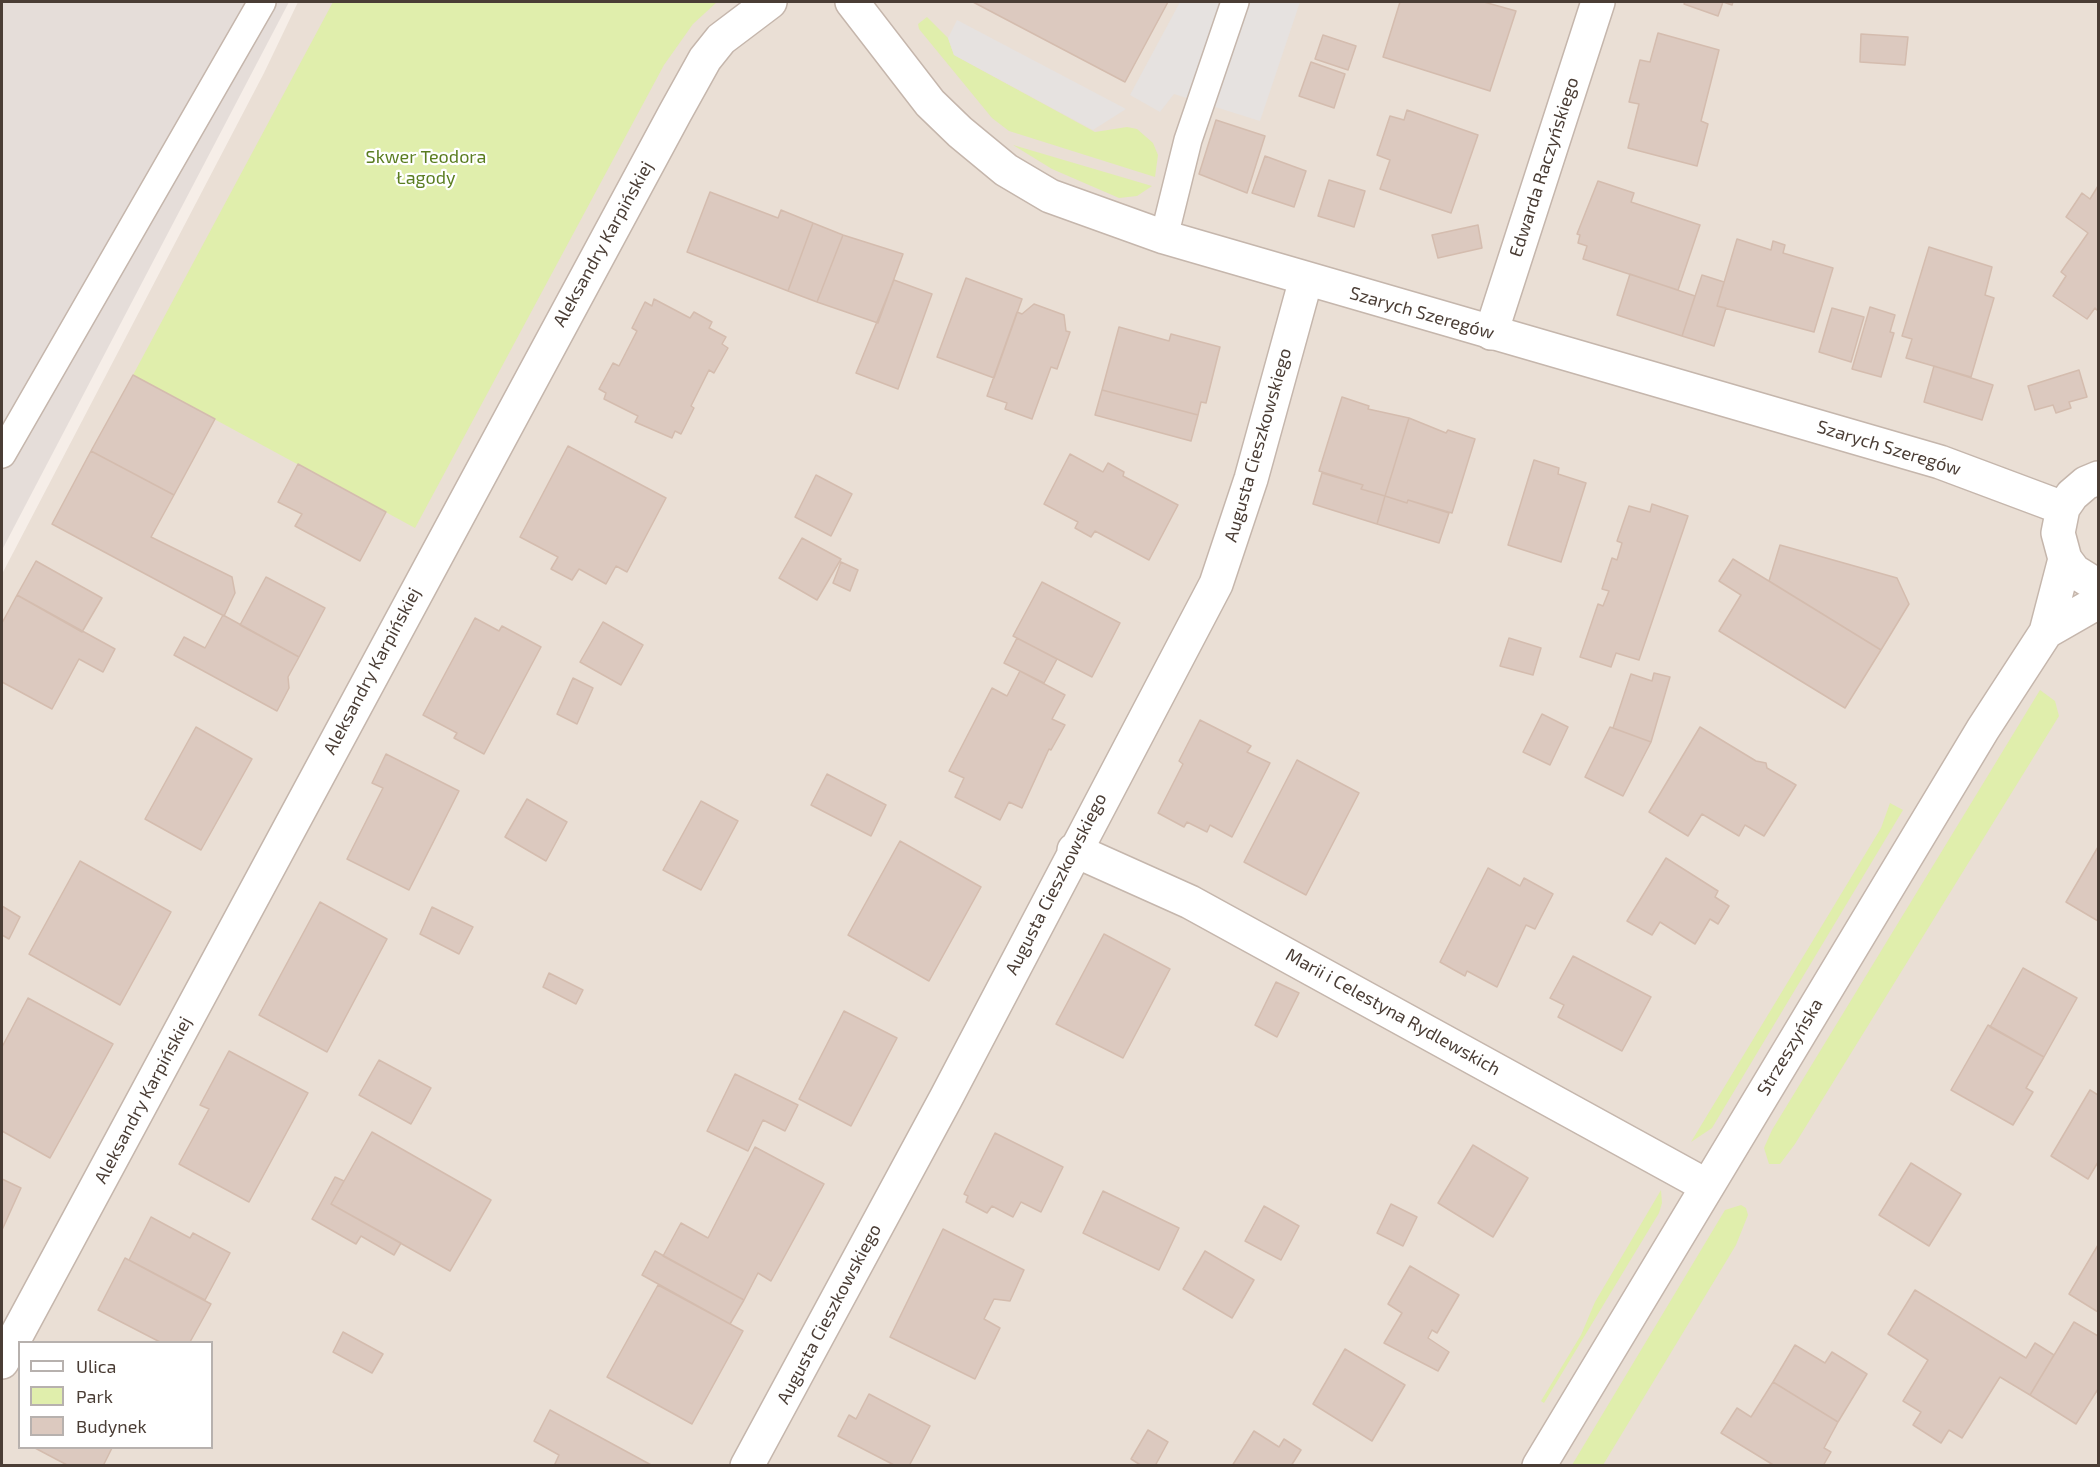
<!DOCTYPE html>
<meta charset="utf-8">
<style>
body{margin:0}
#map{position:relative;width:2100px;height:1467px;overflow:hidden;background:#f6eee8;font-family:"Exo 2",sans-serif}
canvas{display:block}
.frame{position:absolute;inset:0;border:3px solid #4a3d35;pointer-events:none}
.legend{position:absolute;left:18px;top:1341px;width:195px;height:108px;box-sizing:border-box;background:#fff;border:2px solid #b7b1ae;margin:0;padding:8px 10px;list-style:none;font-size:18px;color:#4a3d35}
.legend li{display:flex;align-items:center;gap:12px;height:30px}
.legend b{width:30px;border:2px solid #b7b1ae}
</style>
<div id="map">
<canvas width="2100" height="1467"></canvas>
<div class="frame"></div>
<ul class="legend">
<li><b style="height:8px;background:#fff"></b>Ulica</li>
<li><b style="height:16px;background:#e0eeac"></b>Park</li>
<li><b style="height:16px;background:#dcc9bf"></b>Budynek</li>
</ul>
</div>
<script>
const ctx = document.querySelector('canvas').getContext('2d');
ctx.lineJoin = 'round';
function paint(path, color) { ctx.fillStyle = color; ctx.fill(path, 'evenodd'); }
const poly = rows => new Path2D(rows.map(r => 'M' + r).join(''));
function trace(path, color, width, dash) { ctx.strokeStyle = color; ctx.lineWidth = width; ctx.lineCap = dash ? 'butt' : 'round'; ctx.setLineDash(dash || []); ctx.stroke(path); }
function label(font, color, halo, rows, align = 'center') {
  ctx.font = font + ' "Exo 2",sans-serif'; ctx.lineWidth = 4.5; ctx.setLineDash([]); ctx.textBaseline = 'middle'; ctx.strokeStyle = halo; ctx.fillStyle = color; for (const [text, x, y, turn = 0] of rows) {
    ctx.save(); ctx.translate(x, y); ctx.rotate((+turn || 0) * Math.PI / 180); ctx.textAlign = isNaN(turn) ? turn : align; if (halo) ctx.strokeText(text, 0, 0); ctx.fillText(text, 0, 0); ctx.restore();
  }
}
paint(poly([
 [298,2,2098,2,2098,1465,2,1466,2,574,264,73],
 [20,1342,212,1342,212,1448,20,1448]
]), '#eadfd5');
paint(poly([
 [2,2,289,2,2,550]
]), '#e5ddd9');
paint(poly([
 [333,2,717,2,693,24,664,65,415,528,133,375],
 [927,17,948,38,954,55,1095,132,1127,127,1137,129,1153,143,1158,155,1155,177,1009,131,992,118,919,29,918,24],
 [1013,145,1152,186,1137,196,1119,198,1052,169],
 [2040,690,2055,701,2059,716,1795,1144,1780,1164,1769,1164,1764,1148,1772,1130],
 [1890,803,1903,810,1712,1128,1691,1142,1881,828],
 [1661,1190,1662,1203,1659,1213,1544,1403,1541,1401,1581,1335,1595,1302],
 [1741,1205,1746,1208,1748,1215,1736,1245,1603,1465,1572,1465,1725,1210]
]), '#e0eeac');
paint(poly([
 [1180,2,1300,2,1260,121,1174,94,1160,112,1130,95],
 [957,20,1126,109,1093,130,954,55,948,38]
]), '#e6e2e0');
const building = poly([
 [973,2,1168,2,1125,82,973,2],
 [1400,2,1484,2,1516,11,1490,91,1383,57,1400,2],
 [1685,2,1733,2,1732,5,1723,2,1718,16,1684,4,1685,2],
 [1658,33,1719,50,1701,121,1708,124,1697,166,1628,148,1639,104,1629,102,1640,60,1650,62,1658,33],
 [1861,34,1908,37,1905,65,1860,62,1861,34],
 [1323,35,1356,46,1348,70,1315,59,1323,35],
 [1311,62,1345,74,1334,108,1299,96,1311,62],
 [1407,110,1478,135,1451,213,1380,189,1390,160,1377,155,1390,116,1404,120,1407,110],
 [1216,120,1265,136,1247,193,1199,174,1216,120],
 [1265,156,1306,171,1294,207,1252,193,1265,156],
 [1329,180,1365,191,1354,227,1318,216,1329,180],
 [1598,181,1634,193,1631,202,1700,225,1678,290,1583,259,1587,246,1578,243,1580,235,1577,234,1598,181],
 [2098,186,2098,311,2095,308,2087,319,2053,296,2066,276,2061,272,2088,233,2066,217,2082,193,2090,199,2098,186],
 [710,192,778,218,781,210,813,223,788,291,687,252,710,192],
 [813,223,843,235,817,302,788,291,813,223],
 [1478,225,1482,248,1438,258,1432,235,1478,225],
 [843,235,903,254,878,323,817,302,843,235],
 [1737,239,1771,250,1773,241,1785,245,1783,253,1833,268,1814,332,1717,306,1737,239],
 [1929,247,1992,267,1985,295,1994,298,1971,377,1906,358,1912,339,1902,336,1929,247],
 [1630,274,1695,296,1682,336,1617,315,1630,274],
 [1702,275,1724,282,1717,306,1726,308,1714,346,1682,336,1702,275],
 [966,278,1022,299,994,378,937,357,966,278],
 [894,280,932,294,898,389,856,373,894,280],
 [654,299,690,318,694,312,712,322,709,328,726,337,722,344,728,348,714,373,709,370,691,406,694,408,681,434,675,431,672,438,635,422,638,416,604,399,606,393,599,389,613,363,619,366,637,331,632,328,645,302,652,306,654,299],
 [1034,304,1064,315,1066,331,1070,332,1057,369,1051,367,1032,419,1005,409,1007,403,987,396,1017,312,1022,314,1034,304],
 [1870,307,1895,315,1890,332,1894,333,1881,377,1852,369,1870,307],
 [1832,308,1864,317,1851,362,1819,352,1832,308],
 [1119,327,1169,341,1171,334,1220,347,1206,403,1201,402,1198,415,1102,390,1119,327],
 [1934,366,1993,385,1982,420,1924,402,1934,366],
 [2079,370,2087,397,2069,402,2071,408,2056,413,2053,405,2035,410,2028,386,2079,370],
 [133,375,215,419,174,495,91,451,133,375],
 [1102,390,1198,415,1191,441,1095,415,1102,390],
 [1342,397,1369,406,1368,409,1409,418,1385,496,1361,489,1363,485,1319,471,1342,397],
 [1409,418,1446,433,1448,430,1475,439,1452,513,1408,500,1407,503,1385,496,1409,418],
 [568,446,666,498,627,572,616,566,606,584,579,569,572,580,551,569,558,557,520,537,568,446],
 [91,451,174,495,151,537,232,577,235,593,224,616,52,524,91,451],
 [1070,454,1103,472,1108,463,1124,472,1123,476,1178,505,1149,560,1095,531,1091,537,1075,528,1078,522,1044,504,1070,454],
 [1534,460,1559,468,1558,474,1586,483,1561,562,1508,545,1534,460],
 [298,464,386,512,360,561,295,526,302,514,278,502,298,464],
 [1322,473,1363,485,1361,489,1385,496,1377,524,1313,504,1322,473],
 [816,475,852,494,831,536,795,517,816,475],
 [1385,496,1407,503,1408,500,1449,513,1439,543,1377,524,1385,496],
 [1652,504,1688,516,1639,660,1616,653,1611,667,1580,657,1598,604,1603,606,1609,591,1602,589,1612,558,1617,560,1622,543,1617,541,1629,506,1650,512,1652,504],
 [802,538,841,559,817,600,779,578,802,538],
 [1780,545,1897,578,1909,604,1881,650,1769,581,1780,545],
 [1733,559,1881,650,1845,708,1719,631,1741,595,1719,581,1733,559],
 [36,561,102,598,82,632,17,595,36,561],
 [841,562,858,570,850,591,833,583,841,562],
 [266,577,325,608,299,657,240,625,266,577],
 [1042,582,1120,623,1092,677,1013,636,1042,582],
 [17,595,115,649,103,672,79,659,52,709,2,682,2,623,17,595],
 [223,615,299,657,288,677,289,688,277,711,174,655,184,637,205,648,223,615],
 [475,618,499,631,502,626,541,647,484,754,454,738,457,733,423,715,475,618],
 [603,622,643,645,621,685,580,662,603,622],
 [1017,638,1057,659,1044,683,1004,663,1017,638],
 [1509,638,1541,648,1533,675,1500,666,1509,638],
 [1020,671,1065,695,1052,719,1065,725,1051,750,1049,749,1022,808,1009,802,1000,820,955,797,964,778,949,771,992,688,1007,696,1020,671],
 [1654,673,1670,677,1651,742,1613,728,1631,674,1652,681,1654,673],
 [573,678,593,688,577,724,557,714,573,678],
 [1542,714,1568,727,1550,765,1523,752,1542,714],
 [1200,720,1251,746,1247,752,1270,763,1232,837,1210,825,1207,832,1187,822,1184,827,1158,813,1183,764,1179,761,1200,720],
 [196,727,252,759,201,850,145,819,196,727],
 [1610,727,1651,742,1623,796,1585,777,1610,727],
 [1700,727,1756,761,1766,763,1767,768,1796,785,1764,836,1745,825,1739,836,1702,814,1688,836,1649,812,1700,727],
 [386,754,459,791,409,890,347,859,383,788,372,783,386,754],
 [1297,760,1359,793,1306,895,1244,862,1297,760],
 [827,774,886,805,871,836,811,805,827,774],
 [527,799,567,822,546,861,505,837,527,799],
 [701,801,738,821,701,890,663,870,701,801],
 [900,841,981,887,929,981,848,935,900,841],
 [2098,847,2098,921,2066,902,2098,847],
 [1666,858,1718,891,1715,897,1729,906,1718,924,1710,919,1695,944,1660,922,1652,935,1627,921,1666,858],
 [80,861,171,912,120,1005,29,954,80,861],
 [1488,868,1520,886,1524,878,1553,894,1535,929,1526,925,1497,987,1467,971,1465,976,1440,962,1488,868],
 [320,902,387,939,327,1052,259,1015,320,902],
 [2,906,20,917,9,939,2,935,2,906],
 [432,907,473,927,459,954,420,934,432,907],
 [1104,934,1170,969,1123,1058,1056,1024,1104,934],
 [1573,956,1651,997,1622,1051,1558,1017,1564,1005,1550,998,1573,956],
 [2023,968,2077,998,2044,1057,1990,1027,2023,968],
 [549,973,583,990,576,1004,543,987,549,973],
 [1276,982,1299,993,1277,1037,1255,1025,1276,982],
 [28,998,113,1044,50,1158,2,1131,2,1047,28,998],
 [844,1011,897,1038,851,1126,799,1099,844,1011],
 [1988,1025,2044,1057,2026,1088,2033,1092,2013,1125,1951,1090,1988,1025],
 [229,1051,308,1093,249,1202,179,1164,209,1109,200,1105,229,1051],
 [379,1060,431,1088,411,1124,359,1095,379,1060],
 [735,1074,798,1105,785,1131,763,1120,748,1151,707,1131,735,1074],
 [2090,1090,2098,1095,2098,1162,2088,1179,2051,1156,2090,1090],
 [372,1132,491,1200,450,1271,331,1204,372,1132],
 [995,1133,1063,1167,1041,1212,1021,1202,1013,1217,992,1206,987,1213,966,1202,968,1196,964,1194,995,1133],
 [1473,1145,1528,1178,1493,1237,1438,1203,1473,1145],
 [755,1147,824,1184,771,1281,758,1273,744,1300,663,1256,681,1223,708,1238,755,1147],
 [1911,1163,1961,1194,1929,1246,1879,1215,1911,1163],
 [335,1177,344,1181,331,1204,401,1243,394,1255,361,1236,356,1244,312,1219,335,1177],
 [2,1179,21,1188,2,1230,2,1179],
 [1103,1191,1179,1228,1159,1270,1083,1233,1103,1191],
 [1391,1204,1417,1217,1403,1246,1377,1233,1391,1204],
 [1264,1206,1299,1226,1281,1260,1245,1241,1264,1206],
 [151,1217,190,1238,193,1233,230,1253,205,1300,129,1260,151,1217],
 [943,1229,1024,1270,1010,1301,994,1299,984,1319,1000,1328,975,1379,890,1337,943,1229],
 [2098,1245,2098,1312,2069,1294,2098,1245],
 [655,1251,744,1300,730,1324,642,1275,655,1251],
 [1205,1251,1254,1280,1232,1318,1183,1289,1205,1251],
 [125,1258,211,1304,190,1342,160,1342,98,1310,125,1258],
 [1410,1266,1459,1295,1437,1333,1432,1330,1428,1338,1449,1352,1438,1371,1384,1343,1402,1313,1388,1304,1410,1266],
 [658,1285,743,1331,692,1424,607,1377,658,1285],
 [1915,1290,2026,1358,2035,1343,2054,1355,2030,1395,2000,1377,1962,1438,1949,1430,1941,1443,1913,1425,1921,1412,1903,1401,1928,1360,1888,1334,1915,1290],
 [2074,1322,2098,1336,2098,1389,2076,1424,2030,1395,2074,1322],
 [343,1332,383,1354,372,1373,333,1352,343,1332],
 [1795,1345,1825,1363,1832,1352,1867,1374,1838,1422,1773,1382,1795,1345],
 [1345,1349,1405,1385,1372,1441,1313,1404,1345,1349],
 [1773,1382,1838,1422,1824,1448,1831,1452,1823,1466,1775,1466,1721,1433,1737,1408,1751,1417,1773,1382],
 [869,1394,930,1426,909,1466,896,1466,838,1436,849,1415,856,1419,869,1394],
 [550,1410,653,1466,554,1466,559,1455,534,1441,550,1410],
 [1148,1430,1168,1442,1155,1466,1142,1466,1131,1459,1148,1430],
 [1254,1431,1279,1447,1284,1439,1301,1450,1291,1466,1232,1466,1254,1431],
 [35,1448,112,1448,103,1466,69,1466,35,1448]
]);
paint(building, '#dcc9bf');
trace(building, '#d4bcae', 1.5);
const service = poly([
 [1164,237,1188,140,1235,2],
 [2,454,262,2]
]);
const minor = poly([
 [1491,333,1598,2],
 [1074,850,1190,902,1707,1186],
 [2,1362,675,113,705,59,721,39,770,2],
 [747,1466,946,1098,1216,584,1251,479,1306,279]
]);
const tertiary = poly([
 [852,2,930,103,960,132,1006,170,1050,196,1164,237,1940,462,2063,508],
 [2098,478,2086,483,2072,495,2063,508,2058,533,2065,559,2074,571,2098,586],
 [2046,632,2098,602],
 [1539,1466,1983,729,2046,632,2065,559]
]);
trace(service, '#c5b6ac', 30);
trace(minor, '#c5b6ac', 36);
trace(tertiary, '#c5b6ac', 36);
trace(service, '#fff', 27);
trace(minor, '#fff', 33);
trace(tertiary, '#fff', 33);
label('18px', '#5a7d20', '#fff', [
 ["Skwer Teodora",426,157],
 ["Łagody",426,178]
]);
label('18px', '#4a3d35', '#fff', [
 ["Edwarda Raczyńskiego",1544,167,-72],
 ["Aleksandry Karpińskiej",603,244,-61],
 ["Szarych Szeregów",1422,313,16],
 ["Augusta Cieszkowskiego",1258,445,-74],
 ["Szarych Szeregów",1889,448,17],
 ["Aleksandry Karpińskiej",372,671,-62],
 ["Augusta Cieszkowskiego",1056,884,-63],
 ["Marii i Celestyna Rydlewskich",1393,1012,29],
 ["Strzeszyńska",1790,1047,-59],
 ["Aleksandry Karpińskiej",143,1100,-62],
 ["Augusta Cieszkowskiego",829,1314,-62]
]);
</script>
